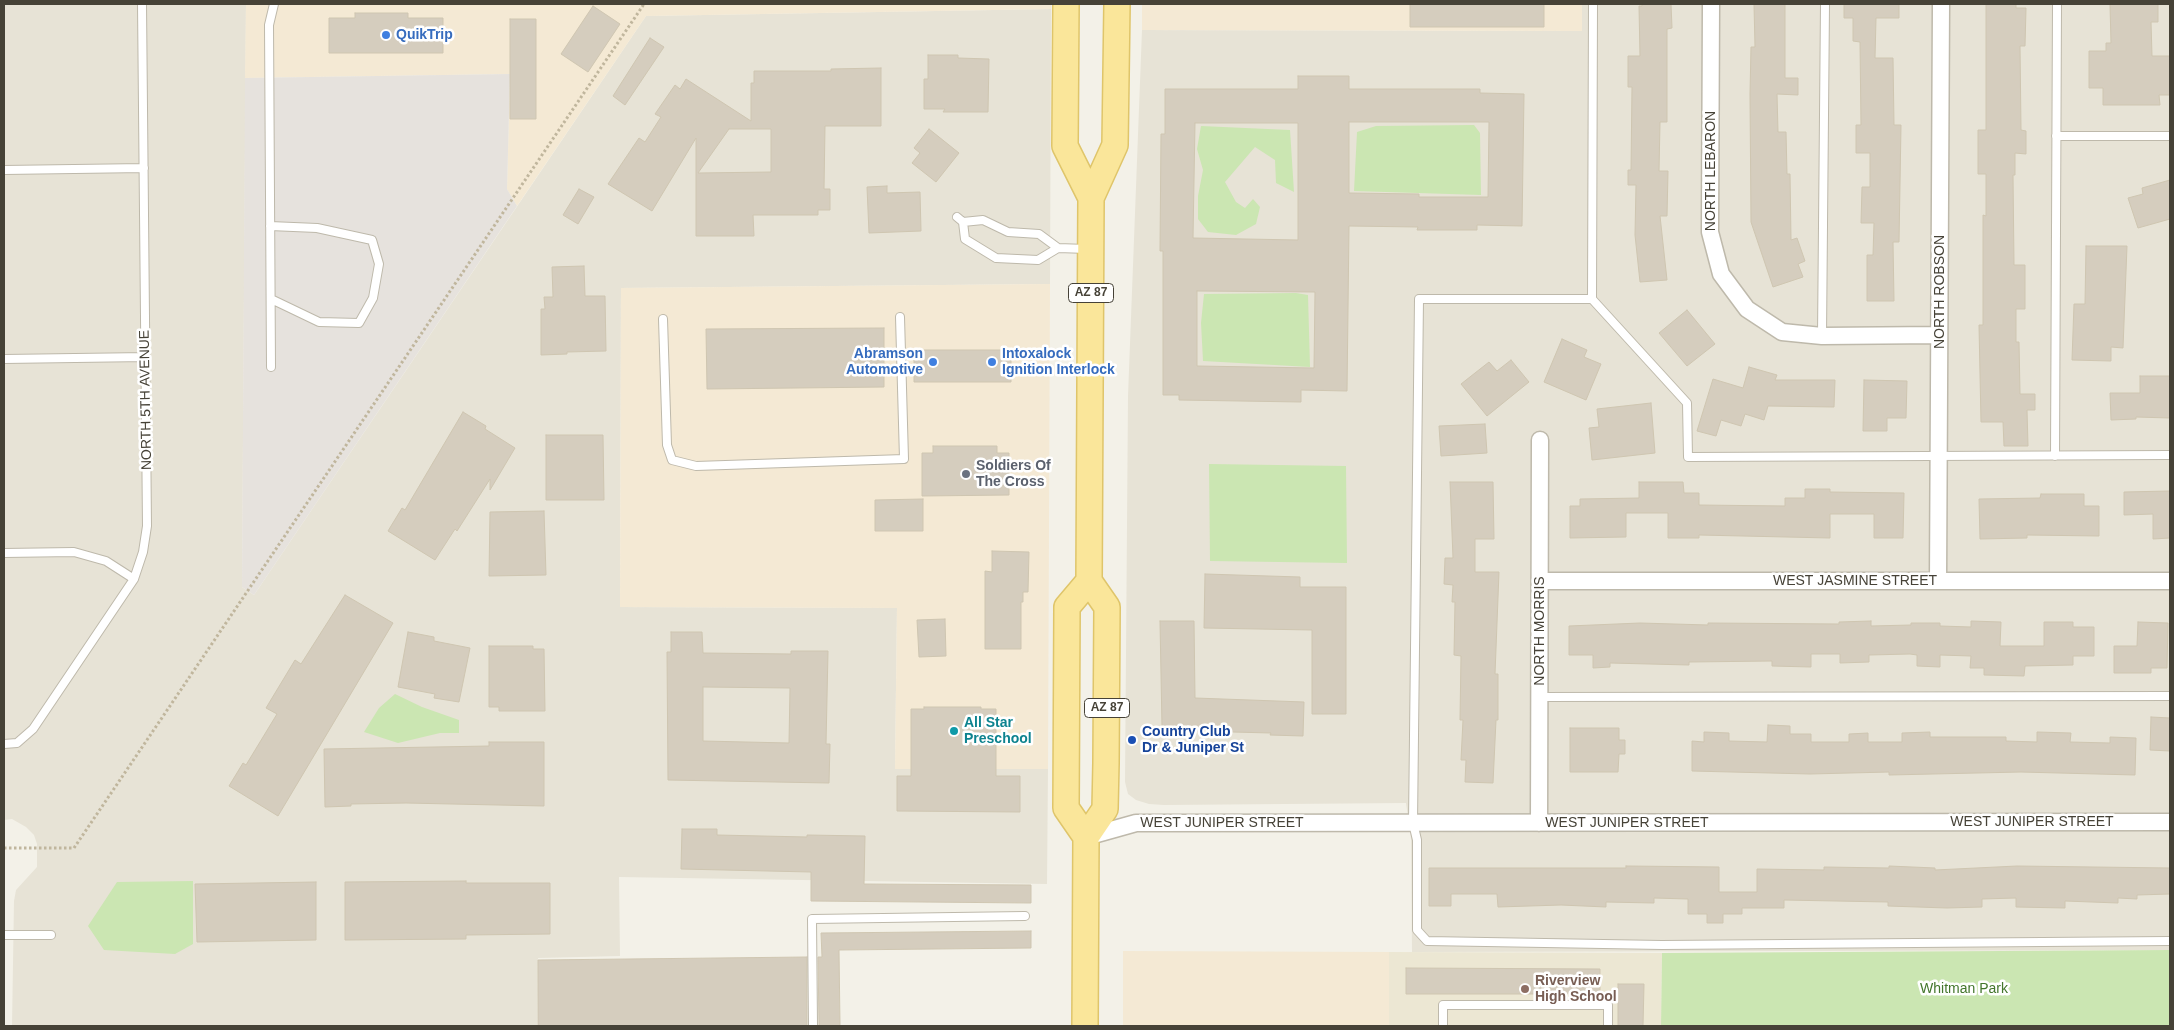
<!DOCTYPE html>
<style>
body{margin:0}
#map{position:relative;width:2174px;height:1030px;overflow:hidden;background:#f3f1e8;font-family:Arial,sans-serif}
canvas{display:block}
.frame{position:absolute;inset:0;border:5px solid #464237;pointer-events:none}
</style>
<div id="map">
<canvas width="2174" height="1030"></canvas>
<div class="frame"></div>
</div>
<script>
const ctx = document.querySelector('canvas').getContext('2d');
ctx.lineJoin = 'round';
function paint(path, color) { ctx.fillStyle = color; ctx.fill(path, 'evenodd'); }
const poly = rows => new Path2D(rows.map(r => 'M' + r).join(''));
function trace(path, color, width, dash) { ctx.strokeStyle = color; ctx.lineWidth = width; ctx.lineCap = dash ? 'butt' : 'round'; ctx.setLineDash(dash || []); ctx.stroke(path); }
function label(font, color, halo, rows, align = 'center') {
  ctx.font = font + ' Arial,sans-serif'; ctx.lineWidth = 5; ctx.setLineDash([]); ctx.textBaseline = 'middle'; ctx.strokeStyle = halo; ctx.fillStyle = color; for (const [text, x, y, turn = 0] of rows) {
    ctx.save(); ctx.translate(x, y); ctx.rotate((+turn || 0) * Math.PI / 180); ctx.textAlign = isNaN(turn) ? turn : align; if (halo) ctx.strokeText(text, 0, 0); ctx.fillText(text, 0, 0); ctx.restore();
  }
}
paint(poly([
 [4,4,246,4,242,587,254,595,646,16,1051,9,1050,284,621,288,620,607,897,608,895,769,1048,769,1047,884,619,877,620,956,538,958,537,1026,12,1026,14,901,16,890,37,867,37,844,34,835,26,827,12,819,4,820],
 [1582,4,2170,4,2170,950,1412,952,1411,839,1406,803,1164,805,1149,804,1136,800,1128,794,1125,782,1128,396,1142,30,1582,31]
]), '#e7e3d6');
paint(poly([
 [246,4,1051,4,1051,9,646,16,517,206,507,189,510,74,245,78],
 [1142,4,1582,4,1582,31,1142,30],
 [1050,284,1048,769,895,769,897,608,620,607,621,288],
 [1123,951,1389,952,1389,1026,1123,1026]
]), '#f4e9d4');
paint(poly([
 [510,74,507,189,517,206,254,595,242,587,245,78]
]), '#e6e2dd');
paint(poly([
 [1389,952,1662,953,1661,1026,1389,1026]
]), '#ece7d3');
paint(poly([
 [1474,125,1480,133,1481,195,1354,191,1357,132,1376,126],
 [1201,126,1290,130,1294,192,1276,183,1275,160,1255,147,1225,182,1236,202,1245,208,1253,199,1260,207,1256,224,1236,235,1208,232,1198,219,1198,196,1203,170,1197,149],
 [1296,293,1308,295,1310,367,1203,361,1201,323,1204,294],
 [1209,464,1346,466,1347,563,1210,561],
 [395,694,422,707,459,720,459,733,440,733,398,743,364,732,379,708],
 [193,881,193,944,175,954,104,950,88,926,117,882],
 [2170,950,2170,1026,1661,1026,1662,953]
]), '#cbe6b2');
const building = poly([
 [1410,4,1544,4,1544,27,1410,27,1410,4],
 [1642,4,1671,4,1672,28,1667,29,1667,122,1660,122,1659,171,1668,171,1667,216,1660,216,1667,280,1640,282,1635,235,1636,185,1628,185,1628,170,1631,170,1632,87,1628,87,1628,56,1640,56,1639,6,1642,6,1642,4],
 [1754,4,1785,4,1785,78,1798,78,1798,95,1777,94,1778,132,1786,132,1787,174,1790,174,1791,240,1797,238,1805,261,1798,264,1803,277,1773,287,1751,222,1750,94,1751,47,1755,47,1754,4],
 [1844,4,1899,4,1899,18,1876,18,1875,58,1893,58,1894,125,1901,125,1899,242,1893,242,1894,301,1867,301,1867,255,1873,255,1874,223,1861,223,1862,187,1870,187,1870,153,1856,153,1856,125,1861,125,1860,42,1853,41,1853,18,1844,18,1844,4],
 [1986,4,2016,4,2016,8,2026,8,2025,46,2020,46,2021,130,2026,131,2026,154,2015,153,2015,175,2013,175,2014,265,2025,265,2025,309,2016,309,2016,342,2019,342,2020,394,2035,394,2035,410,2027,410,2028,446,2004,446,2003,422,1981,422,1979,325,1983,325,1983,215,1986,216,1986,174,1978,174,1978,130,1986,130,1986,4],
 [2110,4,2158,4,2158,22,2151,22,2152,56,2170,56,2170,95,2159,95,2160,105,2103,105,2103,88,2089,88,2089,51,2106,51,2106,43,2111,43,2110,4],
 [593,6,620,24,588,72,561,54,593,6],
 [355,13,408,13,408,18,443,18,443,53,329,53,329,18,355,18,355,13],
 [510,19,536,19,536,119,510,119,510,19],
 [650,38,664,47,625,105,613,96,650,38],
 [928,55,958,55,958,58,989,59,988,112,943,112,945,109,924,109,924,79,928,79,928,55],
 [881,68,881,126,825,126,824,189,830,189,830,210,818,210,818,215,753,215,754,236,696,236,696,138,652,211,608,184,639,138,645,142,661,117,655,114,675,85,680,89,686,79,751,121,751,83,754,83,754,71,831,71,831,69,881,68],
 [729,129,771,129,771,172,698,173,729,129],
 [1298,76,1349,76,1349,89,1480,89,1480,93,1524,94,1522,226,1477,225,1477,230,1417,230,1418,227,1349,226,1347,391,1301,390,1301,402,1179,400,1179,395,1163,395,1163,251,1160,251,1161,134,1165,134,1165,89,1298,89,1298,76],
 [1349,122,1489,122,1488,197,1419,197,1419,194,1349,193,1349,122],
 [1195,123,1298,123,1298,240,1193,238,1195,123],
 [1197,291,1315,292,1314,368,1197,366,1197,291],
 [929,129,959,153,936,182,912,163,920,153,914,148,929,129],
 [2170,180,2170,219,2138,228,2128,198,2143,194,2142,188,2170,180],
 [887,186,887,193,920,192,921,231,869,233,867,187,887,186],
 [579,189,594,197,578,224,563,215,579,189],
 [2086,246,2127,246,2123,348,2111,347,2111,361,2072,360,2074,304,2085,304,2086,246],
 [584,266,585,296,605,296,606,351,567,352,567,354,541,355,541,309,545,309,544,297,553,297,552,267,584,266],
 [1687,310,1715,344,1687,366,1659,333,1687,310],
 [884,328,884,387,707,389,706,329,884,328],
 [1562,339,1587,350,1584,357,1601,364,1586,400,1544,382,1562,339],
 [914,350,1011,350,1011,382,914,382,914,350],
 [1511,360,1529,382,1487,416,1461,384,1489,362,1497,371,1511,360],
 [1749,367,1777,375,1775,380,1835,380,1834,407,1768,406,1764,420,1745,414,1741,426,1721,420,1716,436,1697,431,1713,379,1743,388,1749,367],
 [2140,376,2170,376,2170,418,2136,417,2136,419,2111,420,2110,393,2140,393,2140,376],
 [1864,380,1907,381,1906,418,1887,418,1887,431,1863,431,1864,380],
 [1651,403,1655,453,1592,460,1589,428,1599,427,1597,409,1651,403],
 [463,412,486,426,485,429,515,448,490,490,490,479,457,531,455,529,435,560,388,531,402,508,405,510,463,412],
 [1485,424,1487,453,1441,456,1439,426,1485,424],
 [546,435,603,435,604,500,546,500,546,435],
 [933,446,997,446,997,453,1009,453,1009,495,922,496,922,453,933,453,933,446],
 [1450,482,1493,482,1494,539,1475,539,1475,572,1499,572,1495,674,1498,674,1498,720,1496,720,1493,783,1465,782,1466,760,1461,760,1463,720,1460,720,1461,656,1454,655,1455,602,1452,602,1453,585,1444,584,1445,558,1453,558,1450,482],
 [1639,482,1683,482,1684,493,1699,493,1699,505,1785,506,1785,498,1805,498,1805,489,1830,489,1830,492,1904,493,1903,538,1874,538,1874,514,1830,514,1830,538,1699,535,1699,538,1668,538,1668,513,1626,513,1626,537,1570,538,1570,506,1580,506,1580,499,1639,498,1639,482],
 [2170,491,2170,538,2153,539,2153,514,2124,515,2124,492,2170,491],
 [2041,494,2084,494,2084,506,2099,506,2099,536,2027,535,2027,538,1980,539,1979,499,2040,498,2041,494],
 [923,499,923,531,875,531,875,500,923,499],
 [544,511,546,575,489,576,490,512,544,511],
 [992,551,1029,552,1028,592,1023,592,1023,602,1021,602,1021,649,985,649,985,571,992,572,992,551],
 [1205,574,1300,577,1300,587,1346,587,1346,714,1312,714,1312,630,1204,628,1205,574],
 [345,595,393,623,278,816,229,786,243,763,246,765,277,714,266,708,295,660,301,664,345,595],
 [945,619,946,656,919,657,917,620,945,619],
 [1160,621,1194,621,1195,698,1304,702,1303,736,1270,735,1271,733,1195,731,1195,733,1177,733,1177,727,1162,727,1160,621],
 [1871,621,1871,626,1911,625,1911,623,1940,623,1940,626,1971,627,1971,621,2001,622,2000,646,2044,646,2044,622,2073,622,2073,627,2094,627,2094,656,2073,656,2073,665,2025,666,2024,676,1984,675,1984,668,1970,668,1971,656,1940,655,1940,667,1917,666,1917,655,1910,654,1869,655,1869,662,1840,663,1840,654,1811,654,1811,667,1772,666,1772,661,1689,662,1689,665,1610,663,1610,667,1593,668,1593,655,1569,655,1569,626,1640,623,1708,625,1708,623,1839,624,1839,622,1871,621],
 [2138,622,2168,623,2167,668,2151,668,2151,673,2114,673,2114,646,2137,646,2138,622],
 [408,632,434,637,434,641,470,648,459,702,434,698,435,694,398,687,408,632],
 [671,632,702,632,703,653,791,654,791,651,828,651,826,744,830,744,829,783,668,780,667,652,671,652,671,632],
 [703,687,790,688,789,743,703,741,703,687],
 [489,646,533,646,533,649,544,649,545,711,499,711,499,707,489,707,489,646],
 [924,707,981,707,981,709,996,709,996,776,1020,776,1020,812,897,811,897,776,911,776,911,709,924,709,924,707],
 [2151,717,2170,718,2170,751,2150,750,2151,717],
 [1768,725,1790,726,1790,734,1811,734,1811,742,1849,742,1849,734,1868,733,1868,742,1902,742,1902,733,1930,732,1930,737,2006,737,2006,741,2037,742,2037,732,2071,733,2070,742,2110,743,2110,737,2136,738,2135,775,2021,772,1889,775,1889,772,1810,774,1692,771,1692,741,1704,742,1704,732,1729,733,1729,741,1767,742,1768,725],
 [1570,728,1619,728,1619,740,1625,740,1625,754,1619,754,1618,772,1570,772,1570,728],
 [489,742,544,742,544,806,406,803,351,804,351,806,325,807,324,749,489,746,489,742],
 [682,829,717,829,717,835,807,837,807,835,865,836,864,884,1031,885,1031,903,811,901,811,872,681,869,682,829],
 [1626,866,1719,867,1719,892,1757,892,1757,869,1824,870,1824,867,1889,868,1889,866,1935,868,1935,870,2017,866,2170,868,2170,894,2137,895,2137,899,2118,898,2118,903,2065,901,2065,908,2016,907,2016,898,1982,899,1982,907,1947,908,1888,906,1888,902,1784,900,1784,908,1742,908,1742,914,1723,914,1723,923,1707,923,1707,914,1688,914,1688,899,1654,898,1654,903,1606,902,1606,907,1561,905,1498,907,1497,894,1451,894,1451,906,1429,906,1429,868,1626,868,1626,866],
 [466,881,466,883,550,883,550,934,466,935,466,939,345,940,345,882,466,881],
 [316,882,316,940,197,942,195,884,316,882],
 [1031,931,1031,948,839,950,840,1026,819,1026,818,957,822,957,821,933,1031,931],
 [807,957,807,1026,538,1026,538,960,807,957],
 [1406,968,1600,969,1600,994,1406,994,1406,968],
 [1618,984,1644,984,1643,1026,1618,1026,1618,984]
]);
paint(building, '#d5cdbe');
trace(building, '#cfc6b1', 1);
const lane = poly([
 [2056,136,2170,136],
 [4,170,144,168],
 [957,217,963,222,965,239,996,258,1038,260,1058,248,1087,249],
 [963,222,983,220,1008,232,1039,234,1058,248],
 [270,226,317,228,372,240,379,264,373,298,359,323,319,322,271,299],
 [1592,299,1593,4],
 [663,319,667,445,672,460,696,466,904,459,900,317],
 [1822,336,1825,4],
 [4,359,146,357],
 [271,367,269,25,274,4],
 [2170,455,1688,457,1687,403,1592,299,1419,299,1413,823,1417,840,1417,930,1427,941,1662,945,2170,941],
 [2055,456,2057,4],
 [4,553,74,552,106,561,134,579],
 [1539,697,2170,696],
 [4,744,17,743,33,729,134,579,143,552,147,526,142,4],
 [4,935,51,935],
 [813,1026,812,919,1025,916],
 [1443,1026,1443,1005,1608,1005,1608,1026]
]);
const street = poly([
 [1711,4,1710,232,1721,274,1747,309,1782,332,1822,336,1939,335],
 [1540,581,2170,581],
 [1938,581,1941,4],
 [1539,823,1540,440],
 [1086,837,1136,823,2170,822]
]);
const primary = poly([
 [1066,4,1065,146,1091,198],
 [1086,837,1105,809,1106,763,1107,607,1089,581,1091,198,1115,145,1117,4],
 [1085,1026,1086,837,1066,808,1067,607,1089,581]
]);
trace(lane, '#beb9ab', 10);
trace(street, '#beb9ab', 19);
trace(primary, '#dfc56a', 28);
trace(poly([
 [4,848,74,848,644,4]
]), '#c0b69d', 3, [2.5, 2.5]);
trace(lane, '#fff', 8);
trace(street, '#fff', 16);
trace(primary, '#fae69a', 25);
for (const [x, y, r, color] of [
 [386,35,5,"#3f7fe0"],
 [933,362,5,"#3f7fe0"],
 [992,362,5,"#3f7fe0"],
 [966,474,5,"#6b7280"],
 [954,731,5,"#0f9aa8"],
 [1132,740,5,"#1a4fb4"],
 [1525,989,5,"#8d6e63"]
]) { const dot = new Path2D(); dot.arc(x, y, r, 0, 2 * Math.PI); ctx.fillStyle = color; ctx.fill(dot); trace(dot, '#fff', 2); }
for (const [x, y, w] of [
 [1091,293,45],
 [1107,708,45]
]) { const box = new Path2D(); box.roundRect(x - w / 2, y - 9.5, w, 19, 4); ctx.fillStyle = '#fff'; ctx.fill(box); trace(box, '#464237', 1); }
label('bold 12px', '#464237', null, [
 ["AZ 87",1091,293],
 ["AZ 87",1107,708]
]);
label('bold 14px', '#366cbe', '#fff', [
 ["QuikTrip",396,35],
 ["Abramson",923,354,"right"],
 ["Automotive",923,370,"right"],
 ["Intoxalock",1002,354],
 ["Ignition Interlock",1002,370]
], 'left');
label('14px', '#464237', '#fff', [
 ["NORTH LEBARON",1711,171,-90],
 ["NORTH ROBSON",1940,292,-90],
 ["NORTH 5TH AVENUE",146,400,-91],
 ["WEST JASMINE STREET",1855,581],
 ["NORTH MORRIS",1540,631,-90],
 ["WEST JUNIPER STREET",2032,822],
 ["WEST JUNIPER STREET",1222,823],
 ["WEST JUNIPER STREET",1627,823]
]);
label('bold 14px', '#5b616d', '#fff', [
 ["Soldiers Of",976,466],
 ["The Cross",976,482]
], 'left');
label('bold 14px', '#0d838f', '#fff', [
 ["All Star",964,723],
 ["Preschool",964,739]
], 'left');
label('bold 14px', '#164399', '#fff', [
 ["Country Club",1142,732],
 ["Dr & Juniper St",1142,748]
], 'left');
label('bold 14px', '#785e54', '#fff', [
 ["Riverview",1535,981],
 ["High School",1535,997]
], 'left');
label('14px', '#43762c', '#fff', [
 ["Whitman Park",1964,989]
]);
</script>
